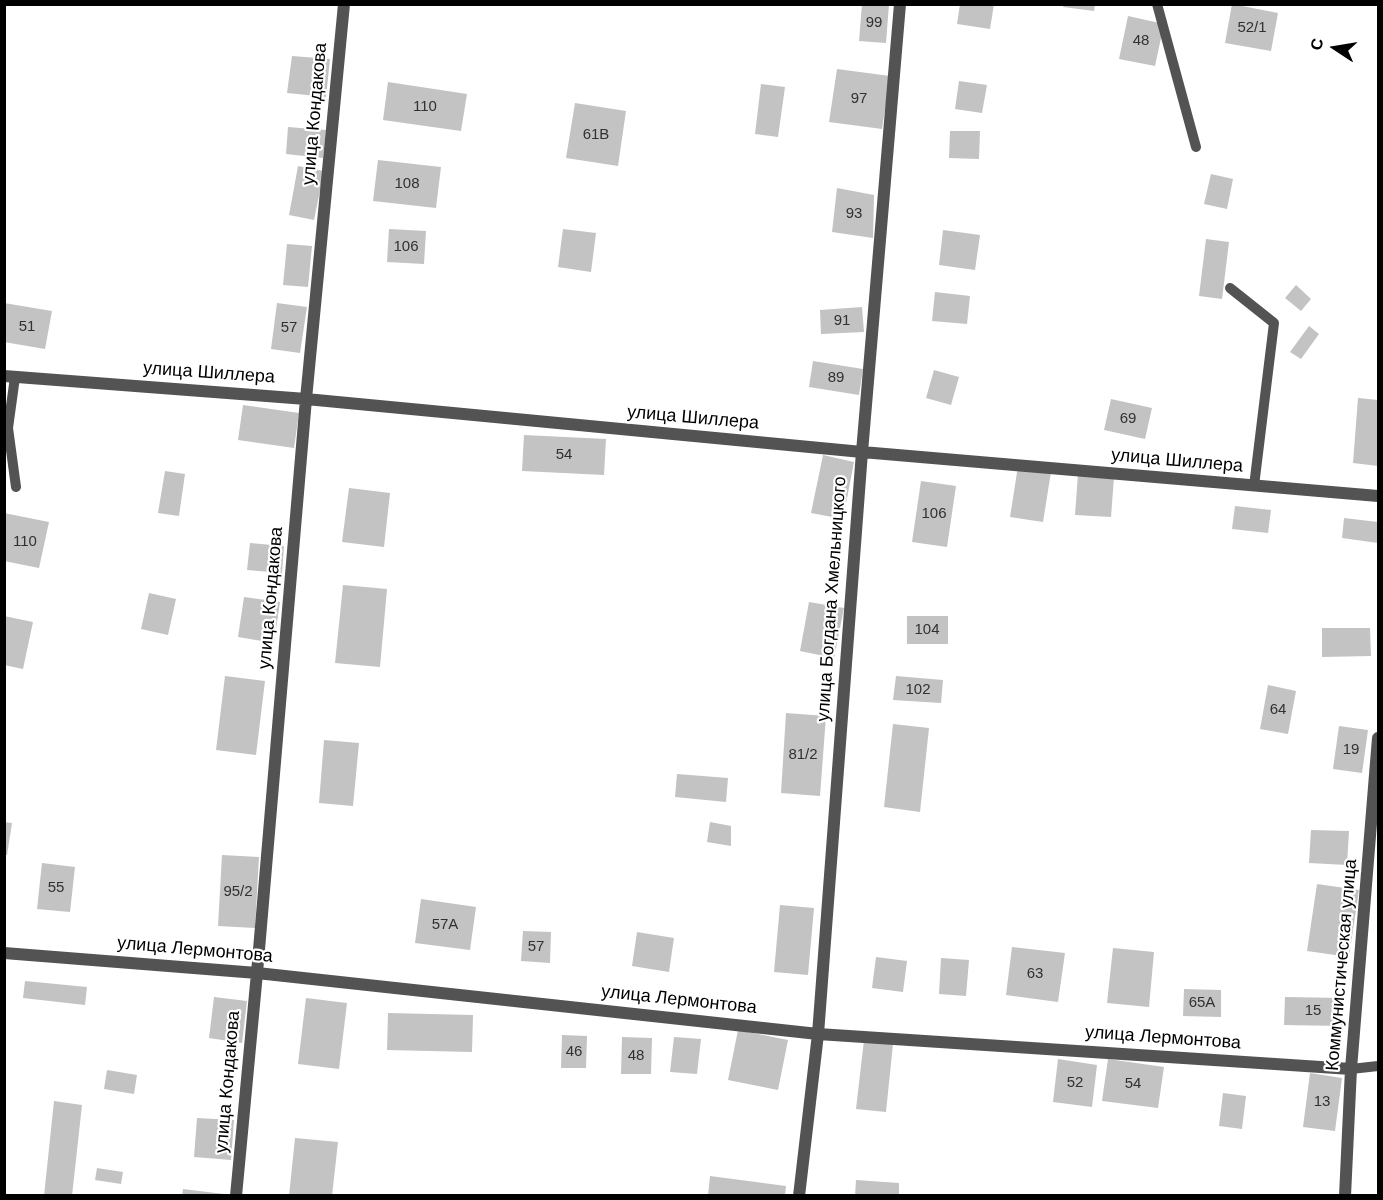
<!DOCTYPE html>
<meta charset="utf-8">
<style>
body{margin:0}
#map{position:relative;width:1383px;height:1200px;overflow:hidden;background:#fff;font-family:Helvetica,sans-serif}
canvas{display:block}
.frame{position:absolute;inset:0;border:6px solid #000;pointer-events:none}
.north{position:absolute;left:1305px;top:18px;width:60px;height:60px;-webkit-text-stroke:4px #fff;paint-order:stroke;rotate:282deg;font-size:16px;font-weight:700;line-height:24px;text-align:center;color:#000}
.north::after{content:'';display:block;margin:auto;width:21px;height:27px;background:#000;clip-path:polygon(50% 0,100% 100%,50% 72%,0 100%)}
</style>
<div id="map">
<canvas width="1383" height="1200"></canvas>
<div class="frame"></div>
<div class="north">С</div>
</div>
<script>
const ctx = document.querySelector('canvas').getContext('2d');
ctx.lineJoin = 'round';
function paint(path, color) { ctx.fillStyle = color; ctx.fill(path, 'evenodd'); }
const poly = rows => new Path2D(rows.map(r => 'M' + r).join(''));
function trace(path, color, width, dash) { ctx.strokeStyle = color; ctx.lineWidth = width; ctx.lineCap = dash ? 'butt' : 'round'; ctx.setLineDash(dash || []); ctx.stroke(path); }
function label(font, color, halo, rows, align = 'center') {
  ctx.font = font + ' Helvetica,sans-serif'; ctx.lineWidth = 4.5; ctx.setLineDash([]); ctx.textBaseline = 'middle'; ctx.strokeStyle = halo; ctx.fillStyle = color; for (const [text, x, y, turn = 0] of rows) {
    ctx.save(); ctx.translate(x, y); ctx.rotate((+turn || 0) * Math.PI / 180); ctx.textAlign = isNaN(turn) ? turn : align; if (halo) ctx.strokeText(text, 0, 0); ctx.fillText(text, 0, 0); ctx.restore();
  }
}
paint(poly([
 [862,4,889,4,886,43,859,41],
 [960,4,994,4,990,29,957,24],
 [1064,4,1095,4,1094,11,1063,7],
 [1232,4,1278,13,1271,51,1225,43],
 [1128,16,1164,24,1155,66,1119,59],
 [292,56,330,59,326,97,287,93],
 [837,69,890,76,882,129,829,122],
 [959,81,987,85,982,113,955,109],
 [388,82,467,94,461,131,383,120],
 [761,84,785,87,778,137,755,134],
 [575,103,626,111,618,166,566,158],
 [288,127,326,130,323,158,286,154],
 [950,131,980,131,979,159,949,158],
 [378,160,441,167,436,208,373,201],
 [298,166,324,171,314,220,289,215],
 [1211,174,1233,179,1227,209,1204,204],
 [837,188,874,195,873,238,832,232],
 [389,229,426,231,424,264,387,262],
 [563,229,596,233,591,272,558,267],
 [943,230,980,235,975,270,939,265],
 [1206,239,1229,242,1222,299,1199,296],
 [287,244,312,246,308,287,283,285],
 [1296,285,1311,299,1301,311,1285,298],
 [935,292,970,296,967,324,932,321],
 [4,303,52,311,45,349,4,342],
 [277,303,307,307,300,353,271,349],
 [862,307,864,332,821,334,820,310],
 [1309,326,1319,334,1301,359,1290,352],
 [813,361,863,369,859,395,809,387],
 [934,370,959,377,951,405,926,398],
 [1358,398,1378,400,1378,466,1353,463],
 [1111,399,1152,408,1145,439,1104,430],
 [243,405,299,413,294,448,238,440],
 [524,435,606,439,604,475,522,471],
 [823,455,854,462,843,519,811,513],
 [1018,466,1051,472,1043,522,1010,517],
 [165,471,185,474,179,516,158,513],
 [1078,474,1114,477,1111,517,1075,515],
 [921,481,956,486,947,547,912,542],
 [349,488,390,493,384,547,342,542],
 [1235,506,1271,510,1268,533,1232,529],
 [4,513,49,522,39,568,4,561],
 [1344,518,1378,522,1378,543,1342,538],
 [250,543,284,546,282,573,247,570],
 [343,585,387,589,380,667,335,663],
 [149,593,176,599,168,635,141,629],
 [244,597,280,602,274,643,238,637],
 [809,602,844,608,834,658,800,651],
 [4,616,33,622,23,669,4,665],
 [907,616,948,616,948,644,907,644],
 [1322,628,1370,628,1371,656,1322,657],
 [225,676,265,681,256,755,216,750],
 [896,676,943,680,941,703,893,700],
 [1268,685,1296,691,1288,734,1260,729],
 [786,713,826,716,820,796,781,793],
 [893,724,929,728,920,812,884,807],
 [1339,726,1368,730,1362,773,1333,769],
 [324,740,359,743,353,806,319,803],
 [677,774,728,778,726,802,675,797],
 [4,822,12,823,7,855,4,855],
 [710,822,731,826,731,846,707,842],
 [1311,830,1349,831,1347,865,1309,863],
 [222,855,259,857,255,928,218,926],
 [42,863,75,867,70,912,37,909],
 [1317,884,1359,890,1349,957,1307,951],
 [421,899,476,907,470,950,415,943],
 [780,905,814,908,808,975,774,972],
 [523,931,551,932,550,963,521,961],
 [637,932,674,938,669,972,632,966],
 [1012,947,1065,953,1058,1002,1006,995],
 [1113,948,1154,952,1149,1007,1107,1003],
 [876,957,907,961,903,992,872,988],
 [941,958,969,960,966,996,939,994],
 [25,981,87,987,85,1005,23,998],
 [1184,989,1221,990,1221,1017,1183,1016],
 [214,997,247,1001,242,1043,209,1038],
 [1285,997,1343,998,1342,1026,1284,1025],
 [306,998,347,1003,339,1069,298,1064],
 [388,1013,473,1015,472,1052,387,1050],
 [738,1030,788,1040,778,1090,728,1080],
 [562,1035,587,1036,586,1068,561,1068],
 [622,1037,652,1038,651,1074,621,1074],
 [674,1037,701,1039,697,1074,670,1072],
 [864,1040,893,1044,886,1112,856,1109],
 [1058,1059,1097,1065,1092,1107,1053,1102],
 [1108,1059,1164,1067,1158,1108,1102,1101],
 [107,1070,137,1075,134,1094,104,1089],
 [1310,1073,1342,1078,1335,1131,1303,1127],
 [1223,1093,1246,1096,1242,1129,1219,1126],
 [54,1101,82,1105,72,1196,44,1196],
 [197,1118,234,1120,231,1160,194,1157],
 [295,1138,338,1142,332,1196,289,1196],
 [97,1168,123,1172,121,1184,95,1180],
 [710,1176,786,1186,785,1196,708,1196],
 [856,1180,899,1183,899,1196,855,1196],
 [183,1189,224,1194,224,1196,182,1196]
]), '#c3c3c3');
trace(poly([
 [1157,4,1196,147],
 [1230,288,1274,323,1254,486],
 [15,377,8,428,16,487],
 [1351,1069,1378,1066]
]), '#535353', 10);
trace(poly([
 [4,376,306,399,862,452,1378,496],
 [4,953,257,973,818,1034,1351,1069],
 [236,1196,257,973,306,399,344,4],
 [799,1196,818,1034,862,452,900,4],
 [1345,1196,1351,1069,1378,738]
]), '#535353', 12);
label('15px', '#313131', null, [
 ["99",874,23],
 ["52/1",1252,28],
 ["48",1141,41],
 ["97",859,99],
 ["110",425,107],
 ["61В",596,135],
 ["108",407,184],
 ["93",854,214],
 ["106",406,247],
 ["91",842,321],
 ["51",27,327],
 ["57",289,328],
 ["89",836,378],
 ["69",1128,419],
 ["54",564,455],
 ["106",934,514],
 ["110",25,542],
 ["104",927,630],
 ["102",918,690],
 ["64",1278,710],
 ["19",1351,750],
 ["81/2",803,755],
 ["55",56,888],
 ["95/2",238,892],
 ["57А",445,925],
 ["57",536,947],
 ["63",1035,974],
 ["65А",1202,1003],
 ["15",1313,1011],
 ["46",574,1052],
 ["48",636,1056],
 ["52",1075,1083],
 ["54",1133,1084],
 ["13",1322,1102]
]);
label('18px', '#000', '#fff', [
 ["улица Кондакова",315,114,-85],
 ["улица Шиллера",209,373,4],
 ["улица Шиллера",693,418,5],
 ["улица Шиллера",1177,461,5],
 ["улица Кондакова",271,598,-85],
 ["улица Богдана Хмельницкого",832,599,-86],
 ["улица Лермонтова",195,950,5],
 ["Коммунистическая улица",1342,965,-85],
 ["улица Лермонтова",679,1000,6],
 ["улица Лермонтова",1163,1038,4],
 ["улица Кондакова",228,1082,-85]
]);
</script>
